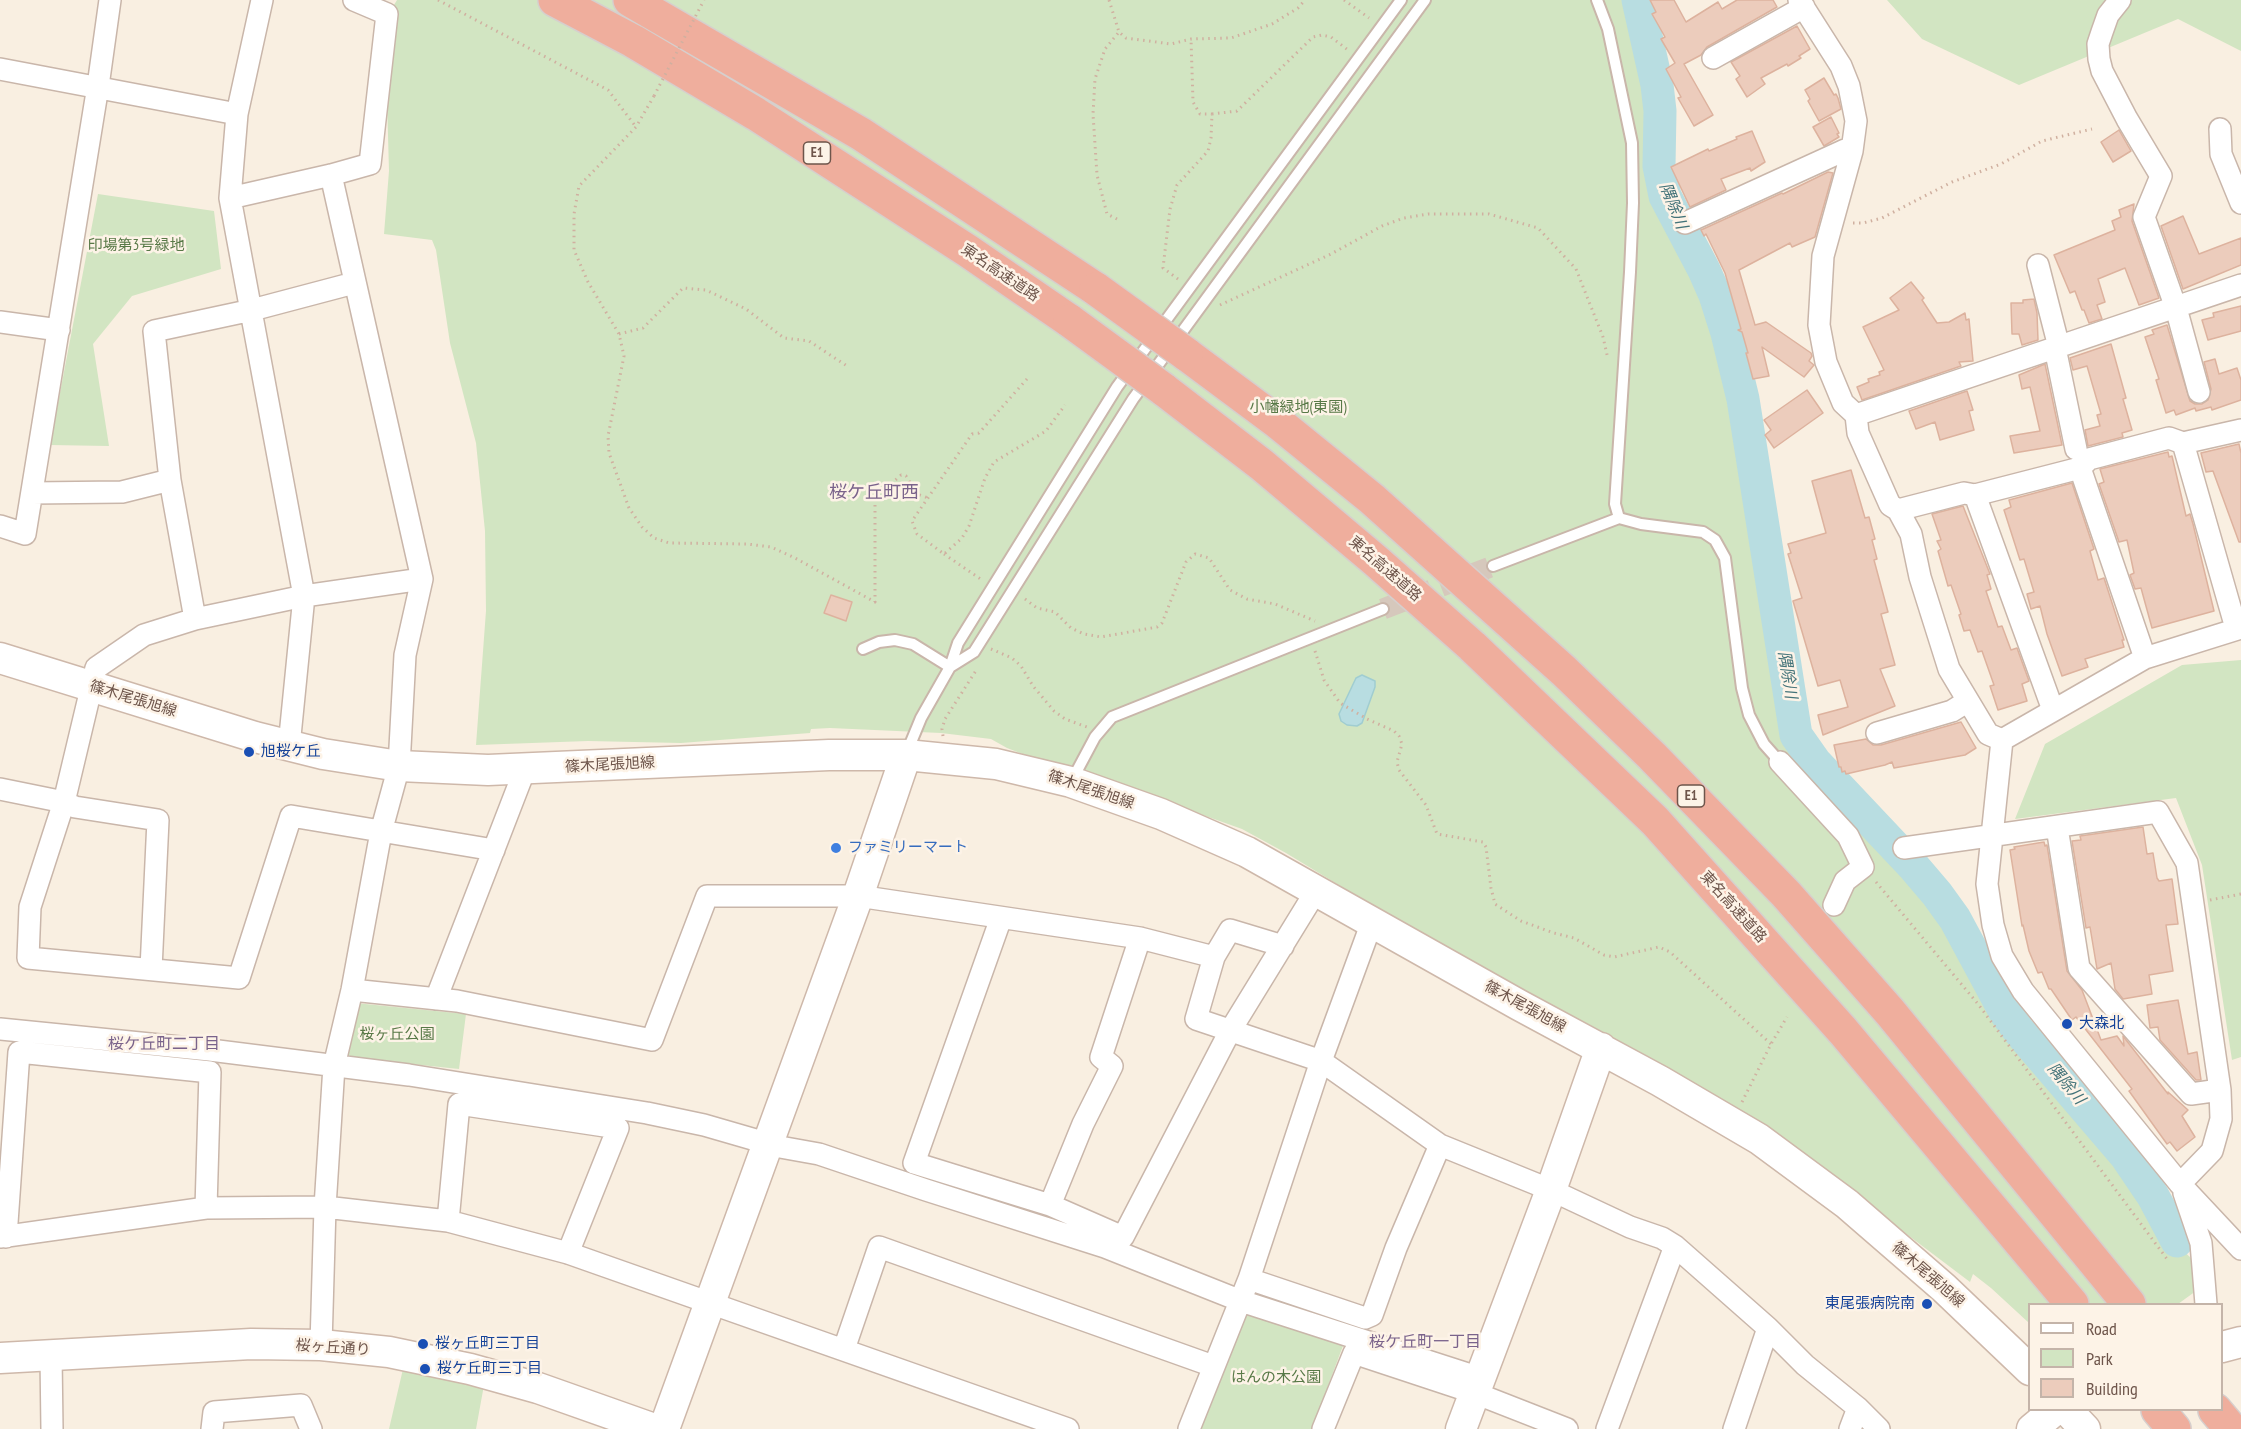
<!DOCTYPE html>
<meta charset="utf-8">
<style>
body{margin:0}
#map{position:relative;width:2241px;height:1429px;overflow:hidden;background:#f9efe1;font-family:"PT Sans Narrow",sans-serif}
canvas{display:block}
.legend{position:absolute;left:2028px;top:1303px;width:195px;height:108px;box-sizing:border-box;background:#fdf3e7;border:2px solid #c4b4a9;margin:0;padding:8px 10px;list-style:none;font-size:18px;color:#6e554b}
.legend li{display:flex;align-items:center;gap:12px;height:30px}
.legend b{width:30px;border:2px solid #c4b4a9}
</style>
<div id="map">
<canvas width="2241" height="1429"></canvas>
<ul class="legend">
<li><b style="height:8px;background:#fff"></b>Road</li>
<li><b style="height:16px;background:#d2e5c2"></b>Park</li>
<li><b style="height:16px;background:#ecccbc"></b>Building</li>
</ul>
</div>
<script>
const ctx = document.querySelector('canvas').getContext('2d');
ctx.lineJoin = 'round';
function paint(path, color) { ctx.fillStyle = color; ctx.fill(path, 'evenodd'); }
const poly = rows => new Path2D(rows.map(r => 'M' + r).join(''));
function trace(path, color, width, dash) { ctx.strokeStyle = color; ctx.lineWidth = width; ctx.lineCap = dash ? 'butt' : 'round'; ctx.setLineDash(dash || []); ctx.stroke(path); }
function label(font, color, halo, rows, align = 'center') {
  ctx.font = font + ' "PT Sans Narrow","Noto Sans JP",sans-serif'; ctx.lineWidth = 5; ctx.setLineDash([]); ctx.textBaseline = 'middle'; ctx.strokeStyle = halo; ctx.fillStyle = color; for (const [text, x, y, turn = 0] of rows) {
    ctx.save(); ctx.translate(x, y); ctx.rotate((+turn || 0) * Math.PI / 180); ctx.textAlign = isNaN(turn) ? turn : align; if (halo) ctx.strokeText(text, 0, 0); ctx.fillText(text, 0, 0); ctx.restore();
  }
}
paint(poly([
 [397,0,1633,0,1654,96,1655,211,1684,229,1708,257,1733,329,1754,429,1805,761,1900,864,1951,925,2013,1030,2123,1161,2149,1200,2173,1241,2192,1259,2196,1291,2178,1304,2030,1304,2029,1323,1991,1288,1973,1274,1970,1282,1876,1211,1286,853,1242,829,1158,799,1093,781,1007,748,991,739,941,733,830,728,811,729,810,733,681,743,588,741,476,745,486,611,485,531,476,443,450,343,436,250,432,240,384,234,389,171,387,100,389,55,394,5],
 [1887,0,2241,0,2241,51,2178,19,2019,85,1922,39],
 [98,194,214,211,221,269,132,296,93,344,109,446,50,445],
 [2241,660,2241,1057,2232,1060,2202,865,2176,798,2015,819,2045,744,2182,665],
 [355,1003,466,1014,459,1069,345,1057],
 [1247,1311,1344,1343,1312,1429,1201,1429],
 [403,1369,484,1385,476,1429,389,1429]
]), '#d2e5c2');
const water = poly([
 [1362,675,1375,681,1375,687,1362,723,1357,726,1347,725,1341,721,1339,714,1356,678,1362,675]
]);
paint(water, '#b8dde1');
trace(water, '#a0cdd1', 1.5);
trace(poly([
 [1638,0,1657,85,1660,111,1659,166,1665,196,1704,270,1715,295,1727,333,1743,399,1796,735,1815,762,1914,867,1937,894,1955,919,2005,1012,2019,1031,2126,1156,2153,1196,2177,1241]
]), '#b8dde1', 33);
const building = poly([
 [1650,0,1674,0,1686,22,1718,2,1722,9,1737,0,1773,0,1777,7,1707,47,1701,55,1684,64,1713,115,1694,126,1678,98,1681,97,1666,69,1675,63,1661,39,1665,37,1652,14,1656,12,1650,0],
 [1797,26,1810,49,1799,56,1801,58,1788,66,1787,64,1761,78,1765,84,1747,97,1736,79,1740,76,1731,62,1797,26],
 [1824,78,1834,95,1836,94,1838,98,1841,109,1819,121,1808,101,1810,99,1805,90,1824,78],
 [1831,117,1839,133,1837,134,1839,137,1824,146,1813,127,1831,117],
 [2119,130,2131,151,2113,162,2101,142,2119,130],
 [1752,131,1765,162,1751,171,1750,168,1721,179,1726,190,1690,207,1671,167,1708,149,1709,151,1737,139,1736,137,1752,131],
 [1828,172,1833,173,1815,237,1792,247,1790,243,1739,270,1755,325,1766,322,1811,353,1812,356,1809,361,1814,365,1804,377,1762,347,1769,376,1753,379,1746,353,1748,353,1742,332,1738,330,1741,329,1725,273,1706,234,1704,236,1701,230,1782,193,1783,194,1828,172],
 [2134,204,2132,221,2159,298,2139,305,2125,268,2098,279,2105,302,2097,305,2102,319,2089,323,2084,310,2082,310,2075,291,2070,293,2054,255,2115,230,2112,221,2121,217,2119,210,2134,204],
 [2183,216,2199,254,2241,238,2241,265,2183,289,2161,226,2183,216],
 [1911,282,1924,298,1922,300,1937,323,1949,322,1965,313,1966,320,1969,319,1973,361,1959,362,1961,366,1862,400,1857,387,1869,382,1868,379,1880,375,1879,372,1884,370,1863,327,1899,310,1890,298,1911,282],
 [2034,299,2037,313,2038,340,2022,345,2019,334,2012,334,2011,303,2023,303,2023,300,2034,299],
 [2241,306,2241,331,2208,340,2202,320,2214,317,2213,313,2241,306],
 [2167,325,2190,401,2195,404,2202,404,2208,400,2211,389,2204,362,2215,359,2219,374,2237,368,2241,380,2241,400,2212,410,2211,407,2196,411,2195,408,2176,415,2174,410,2166,413,2156,380,2159,379,2145,337,2154,334,2152,330,2167,325],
 [2111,344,2126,398,2123,399,2132,430,2122,433,2123,437,2088,446,2085,430,2100,426,2097,415,2101,414,2087,366,2073,370,2070,358,2111,344],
 [2045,364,2062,445,2014,453,2010,436,2040,431,2030,387,2022,389,2019,375,2045,364],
 [1807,390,1823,413,1774,448,1765,435,1771,430,1764,420,1807,390],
 [1967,391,1973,410,1969,411,1974,430,1940,440,1935,422,1916,429,1909,411,1967,391],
 [2239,444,2241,453,2241,542,2239,542,2213,471,2206,472,2201,453,2239,444],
 [2168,452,2169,457,2172,456,2186,516,2190,514,2193,524,2214,611,2152,628,2141,588,2135,589,2130,575,2134,573,2127,540,2119,542,2099,484,2104,482,2100,469,2168,452],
 [1851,470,1865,518,1869,517,1875,539,1872,540,1877,559,1874,560,1888,612,1881,614,1895,665,1880,669,1895,706,1823,735,1818,715,1848,707,1840,680,1818,686,1793,601,1802,598,1788,554,1791,553,1788,544,1826,533,1812,481,1851,470],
 [2072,483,2094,549,2090,551,2098,580,2104,578,2124,640,2122,640,2124,647,2085,659,2088,667,2062,676,2047,634,2040,606,2031,609,2027,594,2034,592,2024,559,2020,560,2004,510,2011,507,2009,500,2072,483],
 [1963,506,1990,574,1987,575,1991,589,1986,591,1998,627,2002,626,2011,650,2017,648,2029,681,2022,684,2027,701,1998,710,1990,686,1994,685,1982,651,1978,652,1970,630,1964,631,1959,615,1961,614,1951,585,1948,586,1938,551,1941,549,1937,541,1941,540,1932,514,1963,506],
 [831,595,852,602,846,621,824,613,831,595],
 [1961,722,1976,748,1965,755,1894,768,1892,762,1885,765,1846,774,1845,771,1842,772,1841,767,1839,767,1834,745,1866,739,1873,745,1881,745,1961,722],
 [2143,827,2147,854,2153,853,2157,878,2159,881,2172,879,2178,924,2166,925,2173,971,2149,975,2152,994,2123,999,2115,989,2111,963,2097,969,2090,927,2086,928,2072,841,2081,840,2080,836,2143,827],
 [2044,842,2045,846,2047,845,2067,971,2082,990,2101,1040,2117,1036,2124,1046,2123,1036,2168,1094,2168,1092,2188,1110,2182,1116,2195,1137,2177,1151,2170,1142,2167,1144,2129,1091,2132,1089,2076,1017,2072,1020,2051,989,2049,989,2042,972,2038,973,2029,951,2023,925,2022,926,2010,850,2015,849,2014,847,2044,842],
 [2178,1000,2188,1054,2197,1052,2201,1080,2196,1080,2160,1040,2158,1027,2150,1028,2147,1005,2178,1000]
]);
paint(building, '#ecccbc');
trace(building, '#ddb29e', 1.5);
trace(poly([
 [1383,609,1493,566]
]), '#d6c8bc', 21, [21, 10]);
const lane = poly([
 [1597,0,1608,29,1632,143,1633,203,1630,272,1615,504,1619,518],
 [1493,566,1619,518,1641,524,1703,532,1715,540,1725,558,1742,688,1749,715,1764,744,1780,762],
 [863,649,879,642,895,640,913,644,950,667,921,718,907,752],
 [950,667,974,652,1133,399,1425,0],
 [950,667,958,643,1117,387,1401,0],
 [1071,782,1095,737,1112,717,1383,609]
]);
const street = poly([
 [262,0,237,114,230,198,304,596,289,746],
 [1799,0,1841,66,1849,86,1856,121,1852,151,1823,256,1819,325,1826,362,1843,403,1856,415,1858,433,1890,505,1898,510,1911,534,1920,577,1949,669,1988,734,2002,740],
 [2120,0,2108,15,2102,32,2098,44,2099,59,2102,71,2127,119,2161,176,2144,217,2176,308,2199,392],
 [1713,58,1804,7],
 [0,69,237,114],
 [2220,129,2221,154,2241,203],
 [230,198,331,175,370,164,387,14,354,0],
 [1685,223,1845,150,1852,151],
 [2038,265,2059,347],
 [0,322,59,330],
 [2055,348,2076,449],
 [1856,415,2241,285],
 [2183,443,2236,628],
 [2080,468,2089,459,2169,438,2183,443,2241,430],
 [32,493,122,492,170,480],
 [1898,510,1964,493,1975,495],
 [0,526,25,534,98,86,110,0],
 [422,579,304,596,195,619,144,635,96,668,64,802,30,907,28,958,239,978,291,816,494,850],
 [195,619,170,480,154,331,252,310,354,283],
 [2053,710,1975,495,2080,468,2145,658],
 [1877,733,1952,711,1968,701],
 [2002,740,1987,884,1993,925,2002,956,2023,991,2180,1184,2241,1249],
 [2002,740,2145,658,2241,628],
 [1780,762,1848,836,1863,867,1845,881,1834,905],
 [0,789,64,802,75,807,158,820,151,969],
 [2057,827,2079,968,2191,1094,2220,1090],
 [1904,848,2158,812,2187,863,2220,1090,2221,1119,2212,1151,2180,1184],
 [1001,918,914,1163,1050,1205,1123,1237,1230,1031,1316,891],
 [1283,946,1230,930,1214,957,1196,1019,1321,1061,1440,1145],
 [352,990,457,1001,652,1040,707,896,858,896,1140,938,1214,957],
 [436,999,525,769],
 [0,1029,210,1050,409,1075,647,1113,704,1125,780,1147,819,1154,926,1190,1105,1247,1241,1301,1480,1378],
 [2184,1193,2201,1243,2206,1304],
 [1050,1205,1083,1124,1112,1066,1101,1057,1140,938],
 [448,1221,459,1104,618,1128,568,1253],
 [0,1237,206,1208,325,1207,448,1221,568,1253,1068,1429],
 [6,1237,19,1052,210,1072,206,1208],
 [1249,1279,1321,1061,1372,922],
 [321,1345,325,1207,334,1066,352,990,381,832,399,766,405,655,422,579,331,175],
 [844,1349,879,1247,1213,1366],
 [51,1356,52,1429],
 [212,1429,214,1412,301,1405,311,1429],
 [1189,1429,1249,1279,1365,1318,1372,1315,1396,1248,1440,1145,1551,1190,1630,1227,1662,1238,1675,1246,1768,1328,1805,1365,1858,1408,1879,1429],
 [1323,1429,1354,1353,1475,1393,1567,1429],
 [1607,1429,1675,1246],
 [1734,1429,1768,1328],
 [1850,1429,1858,1408]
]);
const secondary = poly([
 [0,658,255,737,323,754,399,766,488,770,829,755,906,755,996,764,1071,782,1161,814,1247,852,1519,1005,1660,1081,1759,1139,1847,1204,1944,1288,2030,1370],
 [2222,1347,2241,1342],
 [0,1358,251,1344,321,1345,389,1352,470,1369,538,1388,654,1429],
 [2067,1410,2085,1429],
 [664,1429,858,896,906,755],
 [1461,1429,1551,1190,1601,1048],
 [2032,1429,2055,1410]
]);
const highway = poly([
 [555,0,633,41,756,114,968,251,1070,321],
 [630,0,861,134,1096,289],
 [1186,354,1276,421,1372,499,1564,671,1652,756,1786,894,1890,1012,2129,1304],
 [1163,389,1262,465,1376,561,1472,646,1655,821,1843,1031,2072,1304],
 [2158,1410,2174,1429],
 [2215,1410,2231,1429]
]);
trace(lane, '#c9b6aa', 14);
trace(street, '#c9b6aa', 24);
trace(secondary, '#ceb8aa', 33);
trace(highway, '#d6cfcd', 36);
trace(poly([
 [438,0,608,90,636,127],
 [1109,0,1119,32,1126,38,1171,44,1191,39,1231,38,1272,24,1298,8,1305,0],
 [1344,0,1369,18],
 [654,96,636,127,579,186,574,214,574,250,588,282,619,334,624,356,608,436,609,453,629,508,642,527,654,538,669,543,747,544,771,547,795,558,875,602,875,498,901,475,906,476,917,494,928,498],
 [1212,114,1237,111,1313,37,1322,35,1331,37,1348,50],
 [1117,219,1107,214,1097,175,1093,114,1095,79,1105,49,1119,32],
 [1853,223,1863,223,1882,218,1952,182,2001,164,2042,141,2092,129],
 [1178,279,1163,268,1170,209,1177,185,1208,151,1211,138,1212,114,1200,114,1193,102,1191,39],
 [1220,305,1331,254,1382,226,1404,218,1428,214,1489,214,1538,228,1576,269,1603,337,1608,359],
 [619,334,643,328,683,288,706,290,746,309,784,338,809,341,847,366],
 [1027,379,979,433,972,434,912,521,917,534,944,554,962,538,969,526,985,478,994,462,1046,431,1065,405],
 [944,554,982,580],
 [1025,599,1037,608,1055,612,1071,628,1084,634,1101,637,1157,627,1162,623,1186,562,1195,554,1209,558,1230,590,1247,599,1275,604,1315,621],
 [991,649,1012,658,1021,666,1033,686,1054,711,1065,719,1087,727],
 [1315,651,1324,680,1340,703,1367,719,1394,731,1399,736,1402,744,1397,762,1399,770,1426,805,1437,834,1483,842,1486,847,1491,888,1495,904,1521,921,1554,933,1574,938,1604,955,1614,957,1659,947,1670,952,1771,1044],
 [943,736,942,729,945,719,977,669],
 [1876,882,1978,1004,2167,1259],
 [2210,900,2241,894],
 [1742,1102,1771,1044,1787,1017]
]), '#d0b0a0', 3, [1.5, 4.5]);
trace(lane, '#fff', 10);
trace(street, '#fff', 21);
trace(secondary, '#fff', 30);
trace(highway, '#efae9d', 33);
const highwayBridge = poly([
 [1096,289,1186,354],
 [1070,321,1163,389]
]);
trace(highwayBridge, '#d6cfcd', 36, []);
trace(poly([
 [654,96,704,0]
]), '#d0b0a0', 3, [1.5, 4.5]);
trace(highwayBridge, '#efae9d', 33);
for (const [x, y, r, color] of [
 [249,752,6,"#1a4fb4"],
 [836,848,6,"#3f7fe0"],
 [2067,1024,6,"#1a4fb4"],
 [1927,1304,6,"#1a4fb4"],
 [423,1344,6,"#1a4fb4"],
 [425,1369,6,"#1a4fb4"]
]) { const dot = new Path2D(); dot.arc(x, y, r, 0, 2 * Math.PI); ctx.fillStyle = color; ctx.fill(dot); trace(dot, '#fdf3e7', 2); }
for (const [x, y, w] of [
 [817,153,27],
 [1691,796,27]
]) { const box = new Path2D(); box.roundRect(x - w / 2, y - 11, w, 22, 4.5); ctx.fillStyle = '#fdf3e7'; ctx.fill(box); trace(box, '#6e554b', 1.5); }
label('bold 14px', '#6e554b', null, [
 ["E1",817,153],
 ["E1",1691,796]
]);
label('15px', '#587947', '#fdf3e7', [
 ["印場第3号緑地",136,246],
 ["小幡緑地(東園)",1298,408],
 ["桜ヶ丘公園",397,1035],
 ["はんの木公園",1276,1378]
]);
label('15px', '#6e554b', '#fdf3e7', [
 ["東名高速道路",1000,273,34],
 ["東名高速道路",1385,569,41],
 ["篠木尾張旭線",133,699,17],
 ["篠木尾張旭線",610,765,-3],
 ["篠木尾張旭線",1091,790,19],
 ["東名高速道路",1733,907,48],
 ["篠木尾張旭線",1525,1007,29],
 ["篠木尾張旭線",1928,1275,41],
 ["桜ヶ丘通り",333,1348,4]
]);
label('15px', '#164399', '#fdf3e7', [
 ["旭桜ケ丘",261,752],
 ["大森北",2079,1024],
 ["東尾張病院南",1915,1304,"right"],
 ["桜ヶ丘町三丁目",435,1344],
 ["桜ケ丘町三丁目",437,1369]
], 'left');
label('15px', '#366cbe', '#fdf3e7', [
 ["ファミリーマート",848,848]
], 'left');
label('italic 16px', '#437379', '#fdf3e7', [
 ["隅除川",1673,206,68],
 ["隅除川",1787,675,81],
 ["隅除川",2066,1084,50]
]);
label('16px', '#7a638b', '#fdf3e7', [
 ["桜ケ丘町二丁目",164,1044],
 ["桜ケ丘町一丁目",1425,1342]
]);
label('18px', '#7a638b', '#fdf3e7', [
 ["桜ケ丘町西",874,493]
]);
</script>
